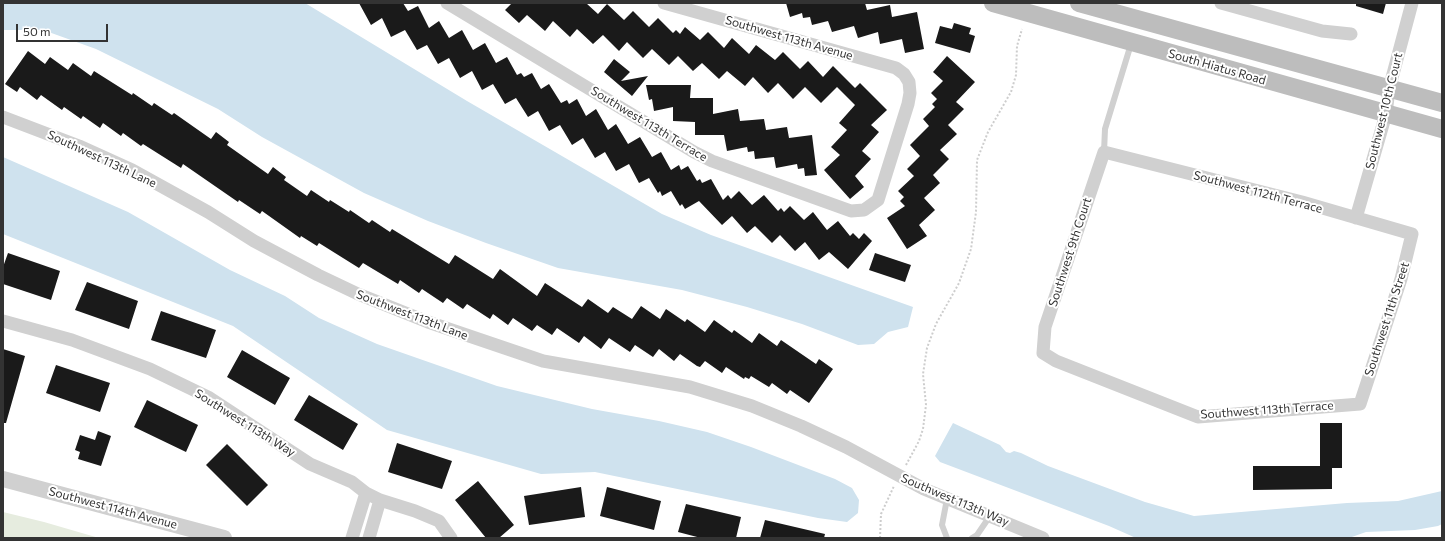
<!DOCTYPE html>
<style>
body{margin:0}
#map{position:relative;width:1445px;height:541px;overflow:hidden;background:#fff;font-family:Commissioner,sans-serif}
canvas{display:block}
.frame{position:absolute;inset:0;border:4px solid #333;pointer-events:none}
.scale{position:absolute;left:16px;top:24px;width:92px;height:18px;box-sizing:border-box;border:2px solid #333;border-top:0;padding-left:5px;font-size:12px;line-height:14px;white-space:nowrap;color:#333;-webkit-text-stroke:3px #fff;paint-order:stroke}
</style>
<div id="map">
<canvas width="1445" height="541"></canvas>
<div class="frame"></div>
<div class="scale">50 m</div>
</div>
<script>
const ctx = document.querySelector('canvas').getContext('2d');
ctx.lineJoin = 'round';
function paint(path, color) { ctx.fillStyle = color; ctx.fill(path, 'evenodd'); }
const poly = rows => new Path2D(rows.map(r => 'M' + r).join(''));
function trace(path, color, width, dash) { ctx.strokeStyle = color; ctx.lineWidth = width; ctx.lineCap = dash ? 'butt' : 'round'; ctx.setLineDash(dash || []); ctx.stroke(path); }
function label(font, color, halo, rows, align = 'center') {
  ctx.font = font + ' Commissioner,sans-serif'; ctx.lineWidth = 4; ctx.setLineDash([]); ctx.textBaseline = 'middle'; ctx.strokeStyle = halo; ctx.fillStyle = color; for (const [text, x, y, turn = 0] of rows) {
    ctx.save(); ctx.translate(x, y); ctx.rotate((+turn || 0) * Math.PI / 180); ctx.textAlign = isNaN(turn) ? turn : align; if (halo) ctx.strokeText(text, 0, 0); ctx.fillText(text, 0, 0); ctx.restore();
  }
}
paint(poly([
 [3,512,44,522,99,538,3,538]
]), '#e6ecdf');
paint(poly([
 [3,3,305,3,467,101,662,214,711,235,913,307,908,327,888,332,874,344,858,345,802,324,747,307,682,290,558,268,486,243,428,221,364,193,262,137,218,109,96,49,43,30,3,30],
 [3,157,128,212,230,270,285,296,319,318,377,344,497,386,592,409,659,421,707,432,751,447,835,479,852,488,859,500,858,513,847,522,818,518,595,472,541,474,387,430,233,326,3,234],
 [953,423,1000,445,1006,452,1010,453,1014,451,1021,453,1048,466,1145,502,1194,516,1347,503,1398,501,1442,491,1442,524,1438,526,1415,530,1366,532,1349,538,1136,538,1109,526,940,462,935,456]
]), '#cfe2ee');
paint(poly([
 [359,3,403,3,408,11,418,6,429,28,439,21,449,38,462,30,473,50,485,43,496,63,507,57,517,75,521,73,524,77,532,73,541,89,549,84,561,103,567,100,569,104,577,99,586,116,596,109,608,130,616,124,628,144,640,137,652,157,661,152,671,170,679,165,681,170,688,166,697,181,700,179,702,183,711,179,723,200,728,195,731,199,739,191,752,205,764,195,778,211,781,208,784,212,790,206,804,220,813,212,827,230,838,221,850,236,853,233,859,239,864,233,872,241,848,269,829,252,819,260,805,242,795,251,780,235,772,243,755,226,747,233,732,216,722,225,699,201,685,209,682,204,680,206,671,191,662,196,660,191,658,193,649,178,639,183,629,164,616,171,605,152,595,158,583,138,572,145,560,125,549,131,538,111,528,117,516,98,505,104,493,84,482,90,472,71,460,78,449,58,438,64,427,45,417,50,405,30,391,37,382,18,371,25],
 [512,3,586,3,598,14,607,4,624,20,633,11,649,27,658,18,673,33,676,30,680,34,685,27,700,40,708,32,724,48,732,38,749,54,756,45,775,60,783,52,800,69,808,61,823,77,833,66,855,88,860,83,887,110,871,125,879,132,862,151,871,159,855,176,864,187,850,199,824,170,840,155,831,147,847,130,839,123,855,105,837,87,821,103,805,87,793,99,778,83,768,93,753,77,745,86,727,71,719,79,702,63,693,71,678,56,669,65,652,49,643,58,627,42,619,51,603,35,593,44,577,29,570,37,553,21,545,31,527,15,519,23,505,10],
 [786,3,865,3,867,10,890,5,892,17,917,12,924,49,905,53,902,39,880,44,878,32,858,38,854,26,832,32,828,21,812,25,810,17,803,18,802,13,790,17],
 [1356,3,1386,3,1383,14,1356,6],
 [954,23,971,28,969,34,975,36,970,53,935,43,940,26,952,29],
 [28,51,45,64,50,57,68,70,73,63,91,76,94,71,132,95,133,93,152,106,154,103,172,115,174,113,211,139,216,132,229,142,227,145,268,174,273,167,286,177,284,180,307,196,311,190,329,202,330,200,349,212,350,210,369,223,372,220,390,232,392,229,449,264,455,255,493,279,500,269,537,296,545,283,582,307,588,299,608,313,613,307,632,319,641,306,660,319,666,309,685,322,687,319,705,332,714,320,732,333,734,330,752,343,759,333,777,346,781,340,816,364,819,359,833,369,809,403,790,390,787,394,772,383,769,387,751,376,749,379,745,377,744,379,726,367,722,373,705,361,700,367,697,366,680,354,674,361,659,349,653,357,635,345,630,352,609,338,601,349,584,336,579,343,557,328,552,335,537,325,532,331,513,318,508,325,493,314,490,319,467,304,463,309,447,298,443,303,422,289,419,293,400,280,398,284,363,263,359,268,319,243,317,246,301,236,300,238,262,211,260,214,239,200,238,202,183,164,181,168,143,144,141,146,123,133,121,136,103,123,100,128,83,116,81,119,64,107,62,110,41,95,37,100,20,87,17,92,5,84],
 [947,56,975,82,956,102,964,109,948,125,957,134,940,150,949,159,933,175,940,183,924,198,935,210,919,225,927,236,907,249,887,218,905,206,900,201,904,197,898,191,914,176,907,169,920,156,910,145,929,126,923,119,935,107,932,104,937,99,931,93,943,81,933,72],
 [614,59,630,72,621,81,648,76,632,96,604,72],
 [646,85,691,85,690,98,713,98,713,114,738,109,740,121,764,119,766,130,787,127,789,138,812,135,817,175,805,176,804,168,798,169,797,164,776,168,774,157,755,159,754,151,748,152,747,147,727,151,724,135,695,135,695,122,673,121,673,107,654,111,652,99,649,100],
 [8,253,60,271,51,300,3,284,3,267],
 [875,253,911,265,905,282,869,270],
 [87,282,138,301,129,329,75,310],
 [161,311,216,330,206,358,151,340],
 [3,349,25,356,6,423,3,423],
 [242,350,290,378,275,405,227,377],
 [56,365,110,383,100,412,46,393],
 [309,395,358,424,343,450,294,420],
 [147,400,198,425,186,452,134,427],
 [1320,423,1342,423,1342,468,1332,468,1332,489,1253,490,1253,466,1320,466],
 [98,431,111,436,101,466,78,459,80,452,75,450,80,435,95,440],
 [397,443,452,461,442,489,388,472],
 [227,444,268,485,247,506,206,465],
 [478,481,514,525,499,538,486,538,455,500],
 [581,487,585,517,529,525,524,496],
 [607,487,661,501,654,530,600,516],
 [686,504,741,517,736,538,701,538,678,532],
 [765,520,825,534,824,538,760,538]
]), '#1a1a1a');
trace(poly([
 [906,465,919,441,923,429,926,405,923,374,927,348,936,324,959,283,971,249,976,212,977,160,988,132,1011,92,1016,75,1017,46,1022,29],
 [880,538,881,514,894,486]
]), '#cdcdcd', 2, [2, 2]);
trace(poly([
 [1104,152,1105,129,1131,44],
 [947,538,942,525,947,499],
 [972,538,977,535,990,516]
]), '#d0d0d0', 6);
trace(poly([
 [447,3,694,152,712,161,851,211,864,210,878,200,908,104,910,93,909,82,904,74,896,68,664,3],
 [1221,3,1322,31,1351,34],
 [3,117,79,146,132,170,208,212,254,241,318,275,358,294,428,322,543,361,690,387,752,406,801,426,846,447,924,489,1043,538],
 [1104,152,1302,202,1412,234,1401,279,1360,404,1198,417,1056,361,1043,353,1045,327,1104,152],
 [1356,218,1386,114,1389,89,1412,3],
 [3,321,72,340,150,369,208,397,310,464,352,482,366,493,380,500,415,511,439,521,451,538],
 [352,538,366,493],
 [369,538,380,500]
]), '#d0d0d0', 13);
trace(poly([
 [3,479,224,538]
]), '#d0d0d0', 16);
trace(poly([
 [993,3,1442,129],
 [1079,3,1442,103]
]), '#bdbdbd', 18);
label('12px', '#333', '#fff', [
 ["Southwest 113th Avenue",789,38,16],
 ["South Hiatus Road",1217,67,16],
 ["Southwest 10th Court",1384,111,-76],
 ["Southwest 113th Terrace",649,124,31],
 ["Southwest 113th Lane",102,159,25],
 ["Southwest 112th Terrace",1258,192,15],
 ["Southwest 9th Court",1070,252,-72],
 ["Southwest 113th Lane",412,315,21],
 ["Southwest 11th Street",1387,319,-72],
 ["Southwest 113th Terrace",1267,410,-4],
 ["Southwest 113th Way",245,423,32],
 ["Southwest 113th Way",955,500,23],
 ["Southwest 114th Avenue",113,508,15]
]);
</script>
